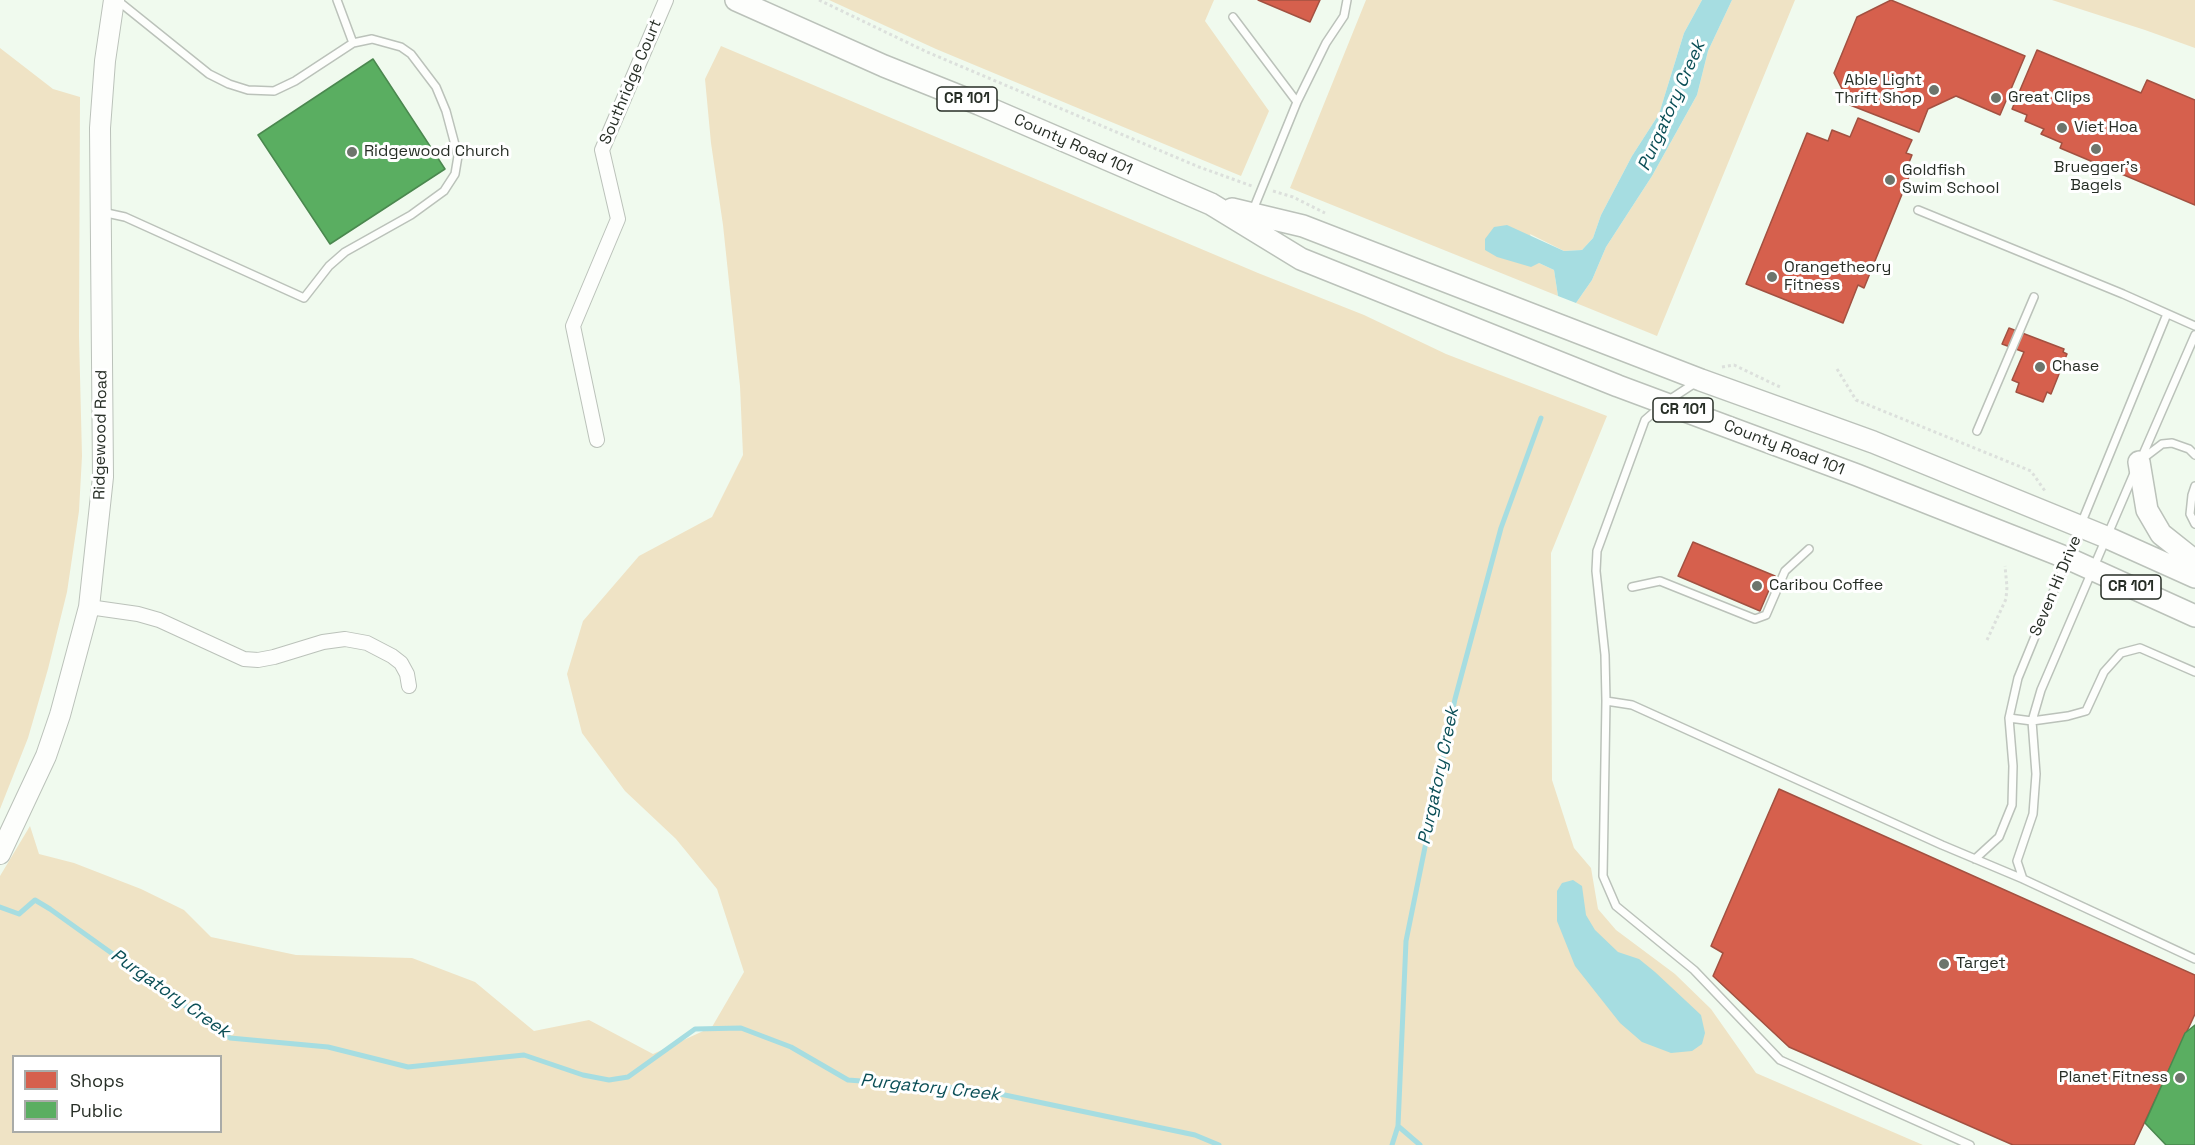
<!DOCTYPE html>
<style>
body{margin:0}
#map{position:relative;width:2195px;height:1145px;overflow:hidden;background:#f0faee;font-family:"Space Grotesk",sans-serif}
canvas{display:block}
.legend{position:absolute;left:12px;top:1055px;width:210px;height:78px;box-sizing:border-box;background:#fff;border:2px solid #a9aba8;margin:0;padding:8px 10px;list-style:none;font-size:18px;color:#272e26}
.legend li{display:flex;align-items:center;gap:12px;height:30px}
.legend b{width:30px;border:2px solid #a9aba8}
</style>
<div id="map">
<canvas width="2195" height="1145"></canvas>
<ul class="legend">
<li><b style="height:16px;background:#d6604d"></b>Shops</li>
<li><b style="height:16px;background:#5aae61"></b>Public</li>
</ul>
</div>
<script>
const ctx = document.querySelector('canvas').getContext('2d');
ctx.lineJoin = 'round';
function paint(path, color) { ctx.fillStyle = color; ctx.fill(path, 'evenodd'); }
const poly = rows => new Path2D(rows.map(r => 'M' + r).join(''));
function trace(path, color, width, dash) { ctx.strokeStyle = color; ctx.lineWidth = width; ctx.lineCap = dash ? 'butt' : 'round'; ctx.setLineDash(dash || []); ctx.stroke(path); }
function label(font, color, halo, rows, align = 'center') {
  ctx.font = font + ' "Space Grotesk",sans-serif'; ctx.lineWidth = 6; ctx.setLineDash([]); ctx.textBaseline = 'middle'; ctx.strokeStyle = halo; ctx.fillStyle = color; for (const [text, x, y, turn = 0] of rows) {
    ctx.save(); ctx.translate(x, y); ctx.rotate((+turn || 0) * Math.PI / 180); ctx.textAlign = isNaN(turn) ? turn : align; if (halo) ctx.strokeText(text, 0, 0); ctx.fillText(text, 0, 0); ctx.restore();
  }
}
paint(poly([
 [829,0,1214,0,1205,21,1269,111,1241,176,936,49],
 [1366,0,1702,0,1684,33,1659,114,1632,156,1601,215,1593,238,1582,250,1564,251,1530,234,1539,263,1554,270,1558,296,1290,188],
 [1732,0,1795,0,1657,336,1576,303,1592,280,1606,247,1652,176,1697,95,1708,51],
 [2052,0,2195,0,2195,48,2145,30],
 [721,46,1258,273,1364,315,1446,354,1607,416,1551,553,1552,780,1574,848,1591,868,1598,909,1616,930,1675,974,1711,1009,1756,1073,1923,1145,0,1145,0,876,30,826,39,854,74,863,141,889,184,910,211,937,296,955,412,958,475,982,534,1031,589,1020,653,1054,712,1027,744,972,717,889,676,839,625,791,582,733,567,674,583,621,639,556,712,517,743,455,740,386,723,225,711,143,705,79],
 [14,1056,220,1056,220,1132,14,1132],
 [0,48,53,89,80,97,79,336,82,456,79,511,67,592,48,669,28,738,0,809]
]), '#efe3c5');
paint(poly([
 [1702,0,1732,0,1708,51,1697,95,1652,176,1606,247,1592,280,1576,303,1558,296,1554,270,1539,263,1531,267,1497,257,1485,250,1485,239,1494,227,1507,225,1564,251,1582,250,1593,238,1601,215,1632,156,1659,114,1684,33],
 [1573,880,1582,886,1586,915,1595,930,1618,952,1639,959,1655,972,1701,1015,1705,1033,1702,1044,1692,1051,1671,1053,1642,1042,1620,1023,1575,966,1557,921,1557,891,1562,883]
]), '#a6dde1');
const shops = poly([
 [1258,0,1320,0,1310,22,1258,0],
 [1891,0,2025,56,2000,115,1956,96,1928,109,1919,132,1850,105,1834,73,1857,17,1891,0],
 [2037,50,2141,93,2147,80,2195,100,2195,205,2060,148,2062,143,2041,134,2044,129,2025,121,2027,115,2012,109,2037,50],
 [1858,118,1912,140,1906,153,1912,155,1906,170,1911,172,1864,288,1858,285,1843,323,1746,284,1807,133,1828,141,1832,130,1850,137,1858,118],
 [2009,328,2064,349,2063,352,2067,354,2051,394,2047,392,2043,402,2016,392,2019,383,2012,380,2024,352,2002,344,2009,328],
 [1693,542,1775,576,1760,611,1678,576,1693,542],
 [1779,789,2195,975,2195,1014,2134,1145,2013,1145,1789,1047,1713,976,1723,953,1711,946,1779,789]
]);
paint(shops, '#d6604d');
trace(shops, '#a25141', 1.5);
const public = poly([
 [373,59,445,169,330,244,258,135,373,59],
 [2195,1025,2195,1145,2166,1145,2145,1123,2185,1033,2195,1025]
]);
paint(public, '#5aae61');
trace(public, '#4b884f', 1.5);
trace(poly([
 [0,907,19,914,35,900,50,909,230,1038,328,1047,408,1067,524,1055,583,1075,609,1080,628,1077,695,1029,741,1028,791,1047,848,1080,981,1090,1195,1135,1219,1145],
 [1398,1126,1420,1145],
 [1392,1145,1398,1126,1406,941,1455,699,1501,528,1541,418]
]), '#a6dde1', 5);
const lane = poly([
 [337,0,353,43],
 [1233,17,1297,102,1326,43,1344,16,1347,0],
 [1253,210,1297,102],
 [1918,210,2123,294,2195,326],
 [102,212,125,217,304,298,329,266,345,252,411,215,444,191,455,174,458,156,446,111,436,87,411,54,401,47,372,39,353,43,295,81,274,91,248,90,229,84,209,74,117,0],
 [1669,400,1695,383],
 [1660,407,1645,420,1597,551,1596,571,1605,655,1606,701,1603,876,1616,906,1694,970,1780,1060,1970,1145],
 [1977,431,2034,297],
 [2141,459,2195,335],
 [2141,460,2162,444,2172,443,2189,449,2195,455],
 [2195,486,2192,495,2190,514,2195,524],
 [1632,587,1660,581,1755,619,1766,615,1785,571,1809,549],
 [1606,701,1632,705,1942,845,2023,879,2195,959],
 [2009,718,2032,721,2068,716,2086,711,2104,672,2121,653,2140,648,2195,672],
 [1975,859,1999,837,2012,805,2013,766,2009,718,2018,678,2167,314],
 [2023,879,2017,861,2033,814,2036,774,2032,721,2041,690,2135,471]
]);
const street = poly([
 [597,440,573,326,618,219,602,150,666,0],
 [89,607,138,614,159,620,244,659,258,660,274,657,323,642,345,639,367,643,392,656,401,663,407,674,409,686]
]);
const secondary = poly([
 [0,854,46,756,60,715,89,607,103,477,100,128,105,61,114,0]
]);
const primary = poly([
 [736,0,884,66,979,104,1211,204,1301,259,1618,386,1857,475,2067,558,2195,616],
 [1232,209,1303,226,1701,380,1873,442,2106,537,2195,577],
 [2139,462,2147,510,2161,534,2195,561]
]);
trace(lane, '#bbc2ba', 10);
trace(street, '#bbc2ba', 16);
trace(secondary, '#bbc2ba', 22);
trace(primary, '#bbc2ba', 24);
trace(poly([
 [819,0,927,52,1199,167,1252,186],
 [1273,191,1293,197,1325,213],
 [1722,367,1734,365,1782,388],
 [1837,369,1856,400,2031,471,2045,491],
 [1987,640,2006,599,2007,587,2005,566]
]), '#dce0dc', 3, [3, 3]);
trace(lane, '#fdfefc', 7);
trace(street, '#fdfefc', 14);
trace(secondary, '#fdfefc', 20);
trace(primary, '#fdfefc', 21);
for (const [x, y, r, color] of [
 [1934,90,6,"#6d756c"],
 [1996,98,6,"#6d756c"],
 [2062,128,6,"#6d756c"],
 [2096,149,6,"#6d756c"],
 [352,152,6,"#6d756c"],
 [1890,180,6,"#6d756c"],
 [1772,277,6,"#6d756c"],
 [2040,367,6,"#6d756c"],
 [1757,586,6,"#6d756c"],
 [1944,964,6,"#6d756c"],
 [2180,1078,6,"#6d756c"]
]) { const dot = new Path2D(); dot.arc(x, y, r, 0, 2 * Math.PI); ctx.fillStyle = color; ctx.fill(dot); trace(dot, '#fff', 2); }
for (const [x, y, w] of [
 [967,99,60],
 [1683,410,60],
 [2131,587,60]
]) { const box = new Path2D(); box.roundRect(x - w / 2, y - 12, w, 24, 4.5); ctx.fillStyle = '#fff'; ctx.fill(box); trace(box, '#272e26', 1.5); }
label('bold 15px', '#272e26', null, [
 ["CR 101",967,99],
 ["CR 101",1683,410],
 ["CR 101",2131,587]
]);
label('16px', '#272e26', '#fff', [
 ["Able Light",1922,81,"right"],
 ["Thrift Shop",1922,99,"right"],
 ["Great Clips",2008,98],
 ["Viet Hoa",2074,128],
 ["Ridgewood Church",364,152],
 ["Bruegger's",2096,168,"center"],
 ["Bagels",2096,186,"center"],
 ["Goldfish",1902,171],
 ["Swim School",1902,189],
 ["Orangetheory",1784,268],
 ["Fitness",1784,286],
 ["Chase",2052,367],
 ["Caribou Coffee",1769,586],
 ["Target",1956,964],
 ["Planet Fitness",2168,1078,"right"]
], 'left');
label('16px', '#272e26', '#fff', [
 ["Southridge Court",631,82,-67],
 ["County Road 101",1073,145,24],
 ["Ridgewood Road",101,435,-89],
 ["County Road 101",1784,448,21],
 ["Seven Hi Drive",2056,586,-67]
]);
label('italic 18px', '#0b4f57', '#fff', [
 ["Purgatory Creek",1672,106,-66],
 ["Purgatory Creek",1439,776,-78],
 ["Purgatory Creek",170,994,35],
 ["Purgatory Creek",930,1088,6]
]);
</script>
